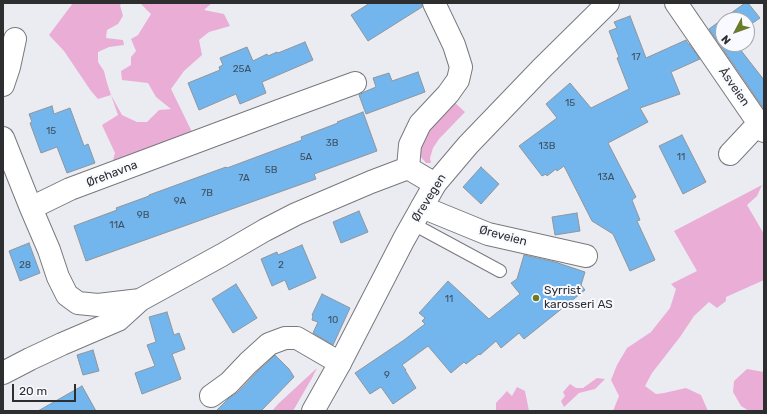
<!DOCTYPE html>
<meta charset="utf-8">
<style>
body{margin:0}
#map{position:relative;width:767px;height:414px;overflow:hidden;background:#ebecf2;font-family:Rubik,sans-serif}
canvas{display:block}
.frame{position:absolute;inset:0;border:4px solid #2d2e30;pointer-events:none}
.north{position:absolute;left:715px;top:12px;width:40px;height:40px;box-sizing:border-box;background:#f8faff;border:1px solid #a7a8ac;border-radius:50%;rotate:229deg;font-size:11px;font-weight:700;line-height:16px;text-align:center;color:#2d2e30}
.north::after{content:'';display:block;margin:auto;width:14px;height:18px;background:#6a7b29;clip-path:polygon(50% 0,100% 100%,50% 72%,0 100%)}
.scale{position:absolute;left:12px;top:384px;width:64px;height:18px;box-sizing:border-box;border:2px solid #2d2e30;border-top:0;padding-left:5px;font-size:12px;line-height:14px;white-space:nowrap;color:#2d2e30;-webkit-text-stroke:3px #f8faff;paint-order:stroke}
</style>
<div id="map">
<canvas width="767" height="414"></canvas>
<div class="frame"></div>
<div class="north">N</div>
<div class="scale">20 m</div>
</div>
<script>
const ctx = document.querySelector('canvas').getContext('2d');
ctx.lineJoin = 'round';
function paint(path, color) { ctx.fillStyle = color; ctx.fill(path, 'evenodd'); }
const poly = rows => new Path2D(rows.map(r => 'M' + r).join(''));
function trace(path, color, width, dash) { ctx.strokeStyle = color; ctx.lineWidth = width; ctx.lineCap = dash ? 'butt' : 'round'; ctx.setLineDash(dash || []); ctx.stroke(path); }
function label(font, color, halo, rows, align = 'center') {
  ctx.font = font + ' Rubik,sans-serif'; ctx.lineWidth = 4; ctx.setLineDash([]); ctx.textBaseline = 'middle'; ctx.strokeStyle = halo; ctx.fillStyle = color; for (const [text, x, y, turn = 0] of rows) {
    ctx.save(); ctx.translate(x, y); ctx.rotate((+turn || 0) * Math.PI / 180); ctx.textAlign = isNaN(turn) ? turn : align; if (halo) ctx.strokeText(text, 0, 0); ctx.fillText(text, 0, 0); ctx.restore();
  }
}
paint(poly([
 [73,3,123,3,120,5,123,16,118,24,107,30,106,38,123,40,124,45,109,47,98,52,98,62,104,71,107,83,111,95,122,115,137,122,147,122,159,110,171,109,156,97,148,83,122,80,121,71,131,65,131,57,136,51,131,39,138,35,151,14,140,3,212,3,204,10,224,14,230,26,209,32,199,40,202,55,184,71,171,89,193,134,112,164,115,153,102,125,118,115,111,95,98,99,91,91,64,51,49,35],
 [454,102,465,112,439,139,433,148,430,158,431,163,426,163,421,157,421,144,429,130],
 [762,185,757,196,747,205,764,234,764,280,726,297,726,301,717,308,709,302,694,316,680,337,652,373,645,386,656,394,664,393,686,388,701,395,708,411,613,411,619,396,611,380,617,365,627,348,651,332,670,308,676,289,671,284,697,271,674,231],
 [317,368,312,378,293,411,272,411,278,404],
 [747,369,764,372,764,411,749,411,741,406,733,392,734,381],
 [597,378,605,379,595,389,579,393,564,407,561,401,565,396,563,392,570,384,576,388,583,388],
 [517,387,525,391,529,411,496,411,496,403,507,391,512,396]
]), '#eaadd6');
const building = poly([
 [370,3,422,3,422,7,368,41,351,15,370,3],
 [745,3,748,3,760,18,747,27,747,20,723,20,723,44,736,44,764,80,764,109,709,29,745,3],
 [630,16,646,58,686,40,688,44,689,44,700,59,671,72,680,94,640,108,648,122,608,143,636,197,632,200,640,220,637,221,655,260,630,271,613,234,592,221,564,166,557,171,556,169,547,176,546,174,542,176,519,146,557,118,546,104,570,83,591,108,629,89,617,58,619,57,609,31,617,28,614,22,630,16],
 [305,42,313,60,262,82,266,93,240,104,236,94,199,110,188,83,220,70,219,67,223,65,220,58,247,47,253,61,267,54,268,56,277,52,278,53,305,42],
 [418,72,425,92,366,114,359,95,364,92,376,87,373,78,389,73,392,81,418,72],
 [52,106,54,114,70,108,84,146,88,144,95,163,67,173,57,147,41,153,30,123,32,122,29,114,52,106],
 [363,112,377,151,314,174,316,179,86,261,74,226,117,210,116,208,149,196,149,195,226,167,227,168,302,140,301,137,338,123,337,122,363,112],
 [682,135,706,182,683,194,659,146,682,135],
 [481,167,499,184,481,204,463,187,481,167],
 [359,211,368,232,341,243,333,222,359,211],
 [577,213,580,231,555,235,552,217,577,213],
 [29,243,40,273,20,281,9,251,29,243],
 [302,245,316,278,289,290,285,280,272,286,261,259,277,252,278,255,302,245],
 [524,255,555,262,585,272,581,285,585,290,524,339,519,333,501,348,496,341,480,355,479,354,466,364,464,362,451,373,428,346,402,365,406,370,405,370,416,388,393,404,381,387,370,394,355,373,404,340,425,324,422,321,425,318,419,313,448,281,489,319,520,294,511,283,517,279,524,255],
 [236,284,257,318,233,333,212,299,236,284],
 [322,294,350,308,333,345,313,333,318,322,312,320,313,316,312,315,322,294],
 [167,312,174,335,179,333,185,349,172,354,181,379,142,394,135,373,155,366,147,345,156,342,149,317,167,312],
 [93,350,99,371,83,375,77,355,93,350],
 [275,355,289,369,294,377,261,411,216,411,229,398,238,392,257,372,275,355],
 [82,386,96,411,38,411,82,386]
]);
paint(building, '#73b5ed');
trace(building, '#919599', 1);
const service = poly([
 [413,224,500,271]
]);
const minor = poly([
 [676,3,764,131],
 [3,85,9,67,15,39],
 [3,138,31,208],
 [730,154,759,123],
 [408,168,410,145,420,124,448,94,458,80,461,67,454,45,434,3],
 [422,207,488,234,586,256],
 [140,300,98,305,78,303,67,295,58,277,49,250,31,208,70,189,284,109,355,83],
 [3,373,30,359,62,344,118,320,140,300,222,255,265,230,296,214,371,182,408,168,435,184],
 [211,396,229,383,248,363,269,344,285,338,297,338,340,363]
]);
const tertiary = poly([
 [313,411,340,363,404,239,435,184,468,145,542,68,608,3]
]);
trace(service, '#78797e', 14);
trace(minor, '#78797e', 24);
trace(tertiary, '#78797e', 24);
trace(service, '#fff', 12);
trace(minor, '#fff', 22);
trace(tertiary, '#fff', 22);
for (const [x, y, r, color] of [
 [536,298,4,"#6a7b29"]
]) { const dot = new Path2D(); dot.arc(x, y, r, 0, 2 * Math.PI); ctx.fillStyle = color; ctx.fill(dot); trace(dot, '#f8faff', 1.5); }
label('10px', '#3e505f', null, [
 ["17",636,57],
 ["25A",242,69],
 ["15",570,103],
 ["15",51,131],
 ["3B",332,143],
 ["13B",547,146],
 ["5A",306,157],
 ["11",681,157],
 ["5B",271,170],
 ["13A",606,177],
 ["7A",244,178],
 ["7B",207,193],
 ["9A",180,201],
 ["9B",143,215],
 ["11A",117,225],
 ["28",25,265],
 ["2",281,265],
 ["11",449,299],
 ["10",333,320],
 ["9",387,375]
]);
label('12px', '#2d2e30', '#f8faff', [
 ["Åsveien",734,87,55],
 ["Ørehavna",112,174,-21],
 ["Ørevegen",429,198,-58],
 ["Øreveien",503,236,15]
]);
label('12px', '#2d2e30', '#f8faff', [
 ["Syrrist",544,291],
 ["karosseri AS",544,305]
], 'left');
</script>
